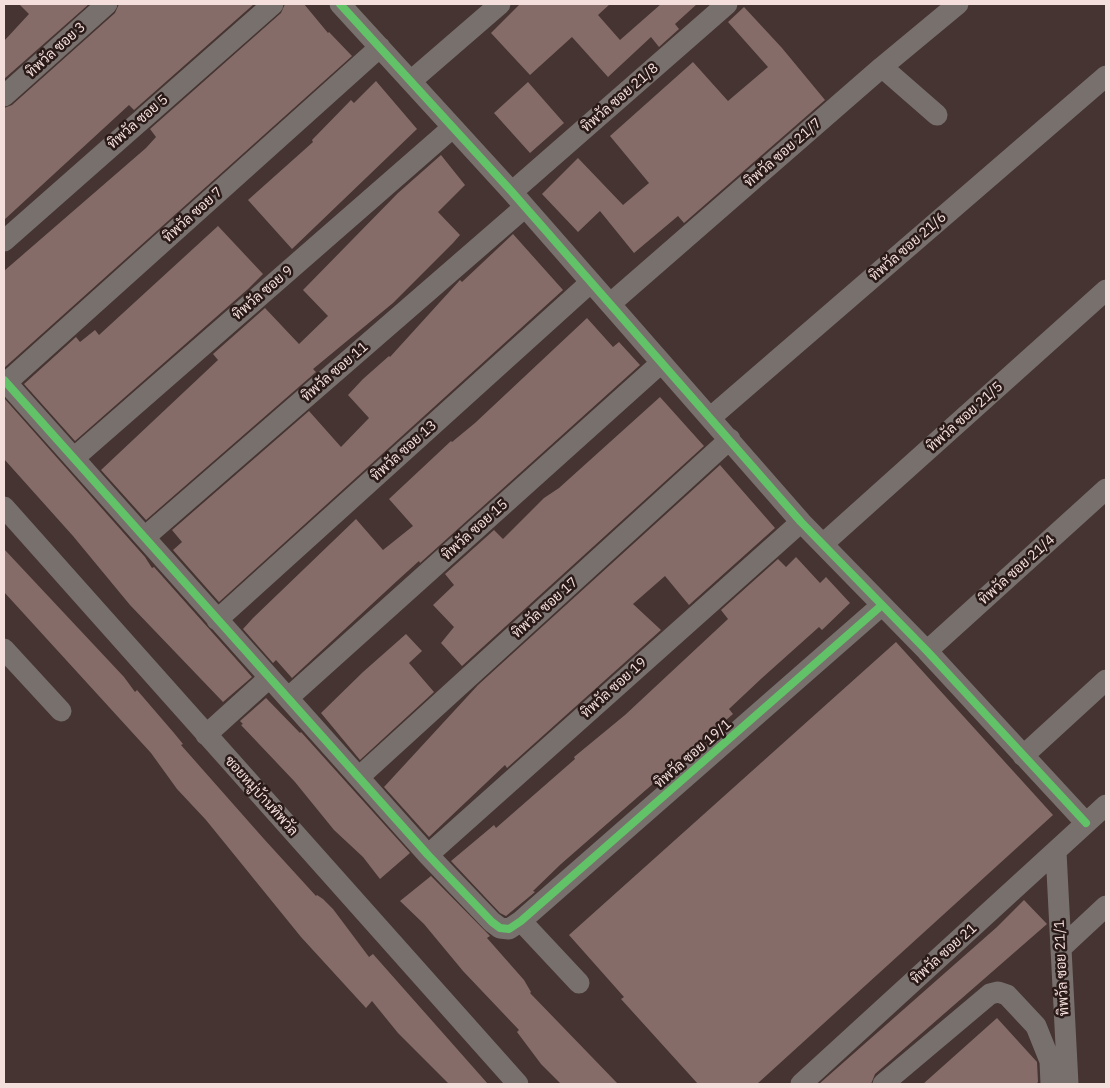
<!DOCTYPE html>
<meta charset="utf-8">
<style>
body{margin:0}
#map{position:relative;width:1110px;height:1088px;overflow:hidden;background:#453431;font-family:"IBM Plex Sans",sans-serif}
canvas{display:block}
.frame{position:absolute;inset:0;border:5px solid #f4dfdc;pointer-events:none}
</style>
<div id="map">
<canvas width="1110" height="1088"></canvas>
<div class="frame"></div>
</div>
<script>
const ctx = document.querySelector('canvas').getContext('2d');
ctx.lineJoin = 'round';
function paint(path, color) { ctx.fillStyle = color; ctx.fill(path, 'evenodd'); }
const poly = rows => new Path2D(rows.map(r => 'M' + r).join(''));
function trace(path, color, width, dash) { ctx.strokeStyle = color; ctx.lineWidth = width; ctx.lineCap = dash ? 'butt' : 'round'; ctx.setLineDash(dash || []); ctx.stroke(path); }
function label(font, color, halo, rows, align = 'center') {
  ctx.font = font + ' "IBM Plex Sans",Sarabun,sans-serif'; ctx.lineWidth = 5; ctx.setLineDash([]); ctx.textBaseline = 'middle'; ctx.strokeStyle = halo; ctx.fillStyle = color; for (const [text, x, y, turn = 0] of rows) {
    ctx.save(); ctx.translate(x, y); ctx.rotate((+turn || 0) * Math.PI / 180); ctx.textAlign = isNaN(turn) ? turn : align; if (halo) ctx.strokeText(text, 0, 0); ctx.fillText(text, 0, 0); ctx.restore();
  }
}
paint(poly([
 [19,4,89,4,4,79,4,41,29,14],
 [119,4,254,4,134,110,129,105,4,220,4,108,12,105,115,13],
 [285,4,304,4,328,33,329,32,352,56,4,368,4,271,146,148,156,137,150,129,281,13],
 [520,4,610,4,598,15,620,40,661,4,697,4,675,24,679,29,659,47,651,37,608,77,572,37,530,75,491,33],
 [744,7,782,48,825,100,684,223,678,216,634,253,600,211,578,232,542,194,578,158,623,205,649,183,610,136,693,62,728,101,768,67,728,22],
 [376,81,417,129,292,249,248,200,313,142,312,140,351,100,354,103],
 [528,82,564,123,530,153,494,113],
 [441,155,465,185,438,212,460,235,453,243,393,303,313,369,316,372,146,520,101,470,218,360,213,354,265,308,299,344,328,316,303,290,398,193],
 [218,226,263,274,248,289,75,441,24,384,76,337,80,342,95,330,99,335],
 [513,234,563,290,219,602,173,550,182,542,172,530,309,411,341,447,369,418,348,395,363,379,389,356,390,357,460,280,462,282],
 [587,318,613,347,619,342,640,365,420,563,419,561,398,580,292,678,276,660,273,663,243,629,253,618,356,519,383,550,413,526,389,499,451,441,452,442,475,423],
 [660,397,704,446,462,666,441,643,454,627,433,605,454,585,445,574,494,530,503,539,544,498,559,488],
 [4,398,145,557,152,568,154,567,252,677,223,702,130,605,73,536,4,459],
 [720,465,775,528,689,605,665,576,633,604,661,630,507,768,505,765,429,837,384,787,478,685],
 [4,549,124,677,135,692,137,690,174,733,183,744,181,745,264,839,316,896,317,895,323,899,333,909,369,957,373,954,488,1084,449,1084,398,1033,372,1001,366,1008,301,937,206,820,177,789,151,753,4,592],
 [796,557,820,583,826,577,850,603,822,630,819,627,762,678,729,709,733,714,561,864,533,891,535,892,506,916,500,913,451,861,494,825,496,828,575,759,574,757,625,715,728,619,721,610,778,559,786,567],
 [406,634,422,651,409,663,434,692,360,760,321,713,363,672],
 [896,642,1053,815,757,1084,698,1084,621,999,624,997,569,935],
 [266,698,300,733,301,732,410,853,380,879,363,857,334,830,295,782,241,725,243,724,240,721],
 [431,876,490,936,487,938,524,980,531,992,530,993,618,1084,561,1084,541,1064,517,1032,519,1030,463,971,424,924,400,901],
 [1024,900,1047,924,875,1074,871,1084,819,1084,997,927],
 [997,1018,1037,1062,1038,1082,1036,1084,923,1084]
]), '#856c69');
trace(poly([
 [340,4,512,192,801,522,927,651,1086,823],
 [882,67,937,115],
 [411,81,500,4],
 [4,96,107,4],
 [512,192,727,4],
 [4,241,273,4],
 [610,304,882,67,958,4],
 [4,380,428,855,492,922,500,928,509,929,521,921,882,605],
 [6,383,380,47],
 [710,418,1106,76],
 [74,458,452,128],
 [4,507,518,1084],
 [145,537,525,207],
 [823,544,1106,290],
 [217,620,591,282],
 [4,649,61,711],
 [927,651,1106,489],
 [288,698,661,363],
 [206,735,269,678],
 [1023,756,1106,680],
 [359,777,730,439],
 [1056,852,1068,1084],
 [428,855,801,522],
 [521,921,579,983],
 [1061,948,1106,906],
 [801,1084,1106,805],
 [883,1084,990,994,998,992,1007,995,1036,1026,1050,1061,1051,1084]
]), '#78706d', 21);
trace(poly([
 [340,4,512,192,801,522,927,651,1086,823],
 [4,380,428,855,492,922,500,928,509,929,521,921,882,605]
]), '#61c268', 8);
label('14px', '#f4dfdc', '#291a18', [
 ["ทิพวัล ซอย 3",56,50,-42],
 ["ทิพวัล ซอย 21/8",620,98,-41],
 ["ทิพวัล ซอย 5",138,122,-41],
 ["ทิพวัล ซอย 21/7",783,153,-41],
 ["ทิพวัล ซอย 7",193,215,-42],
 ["ทิพวัล ซอย 21/6",908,247,-41],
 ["ทิพวัล ซอย 9",263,293,-41],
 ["ทิพวัล ซอย 11",335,372,-41],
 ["ทิพวัล ซอย 21/5",965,417,-42],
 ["ทิพวัล ซอย 13",404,451,-42],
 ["ทิพวัล ซอย 15",475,530,-42],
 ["ทิพวัล ซอย 21/4",1017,570,-42],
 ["ทิพวัล ซอย 17",545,608,-42],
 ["ทิพวัล ซอย 19",614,688,-42],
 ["ทิพวัล ซอย 19/1",693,754,-41],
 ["ซอยหมู่บ้านทิพวัล",261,796,48],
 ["ทิพวัล ซอย 21",944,954,-42],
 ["ทิพวัล ซอย 21/1",1062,968,-93]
]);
</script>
